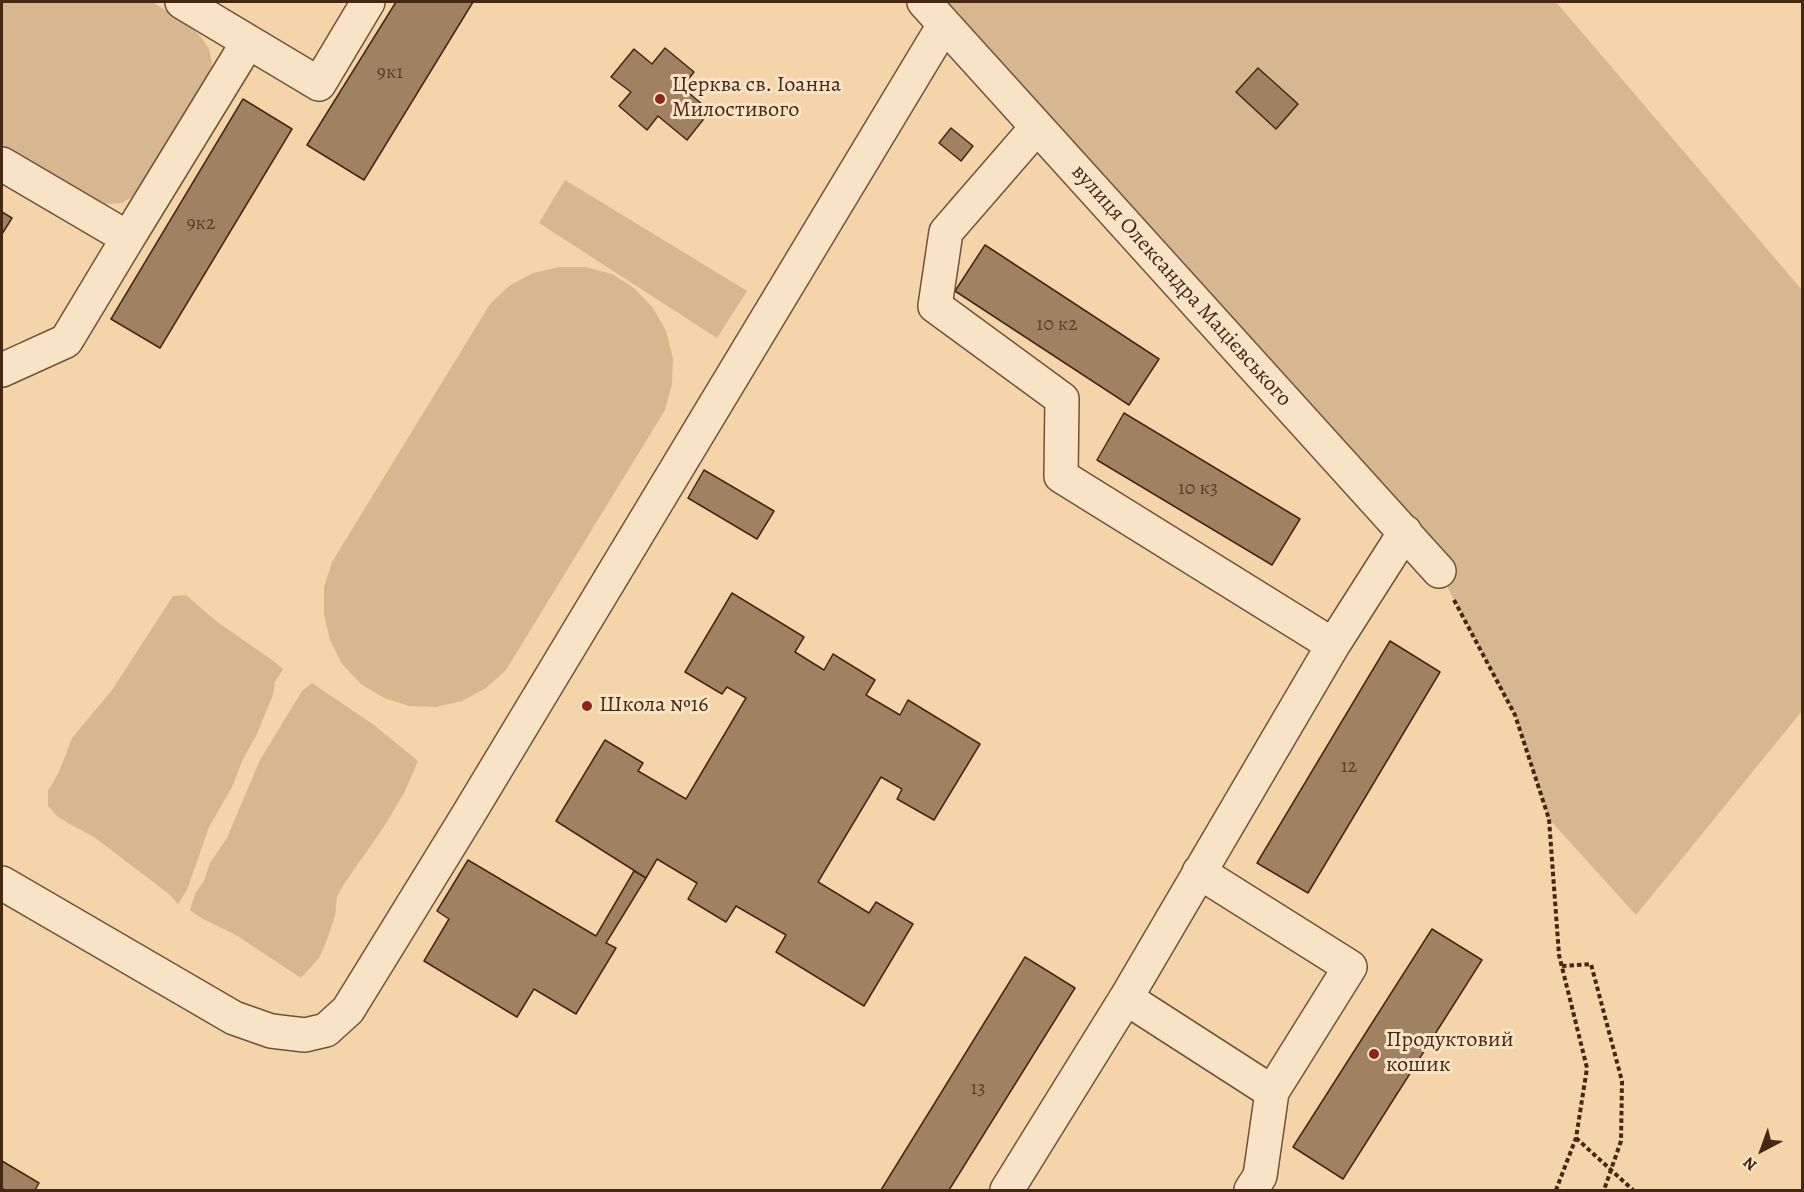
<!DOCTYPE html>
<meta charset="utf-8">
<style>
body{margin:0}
#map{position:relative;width:1804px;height:1192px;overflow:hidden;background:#f4d4a8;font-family:Alegreya,serif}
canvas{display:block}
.frame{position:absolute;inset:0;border:3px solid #452716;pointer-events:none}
.north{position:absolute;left:1732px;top:1120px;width:60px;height:60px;-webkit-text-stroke:4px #f8e3c6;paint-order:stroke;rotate:221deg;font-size:16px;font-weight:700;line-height:24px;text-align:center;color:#452716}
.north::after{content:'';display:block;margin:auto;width:21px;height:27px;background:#452716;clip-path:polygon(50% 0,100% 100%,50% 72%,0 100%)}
</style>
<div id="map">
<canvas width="1804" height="1192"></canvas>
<div class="frame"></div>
<div class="north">N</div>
</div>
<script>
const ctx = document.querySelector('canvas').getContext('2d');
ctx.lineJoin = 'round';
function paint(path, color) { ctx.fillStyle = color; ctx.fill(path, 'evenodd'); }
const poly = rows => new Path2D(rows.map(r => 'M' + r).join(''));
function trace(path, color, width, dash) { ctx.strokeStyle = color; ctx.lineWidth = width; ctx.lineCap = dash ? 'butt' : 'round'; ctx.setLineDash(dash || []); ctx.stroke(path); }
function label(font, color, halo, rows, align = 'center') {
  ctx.font = font + ' Alegreya,serif'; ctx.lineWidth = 6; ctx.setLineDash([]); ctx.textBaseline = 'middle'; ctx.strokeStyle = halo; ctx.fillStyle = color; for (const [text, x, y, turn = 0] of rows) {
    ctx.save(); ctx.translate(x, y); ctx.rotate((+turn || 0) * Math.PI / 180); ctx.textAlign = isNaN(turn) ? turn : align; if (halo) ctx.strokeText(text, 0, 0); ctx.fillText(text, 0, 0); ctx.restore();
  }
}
paint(poly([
 [2,2,152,2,186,23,201,37,209,49,212,63,210,76,139,193,122,203,103,204,85,198,2,150],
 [924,2,1556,2,1802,290,1802,711,1636,915,1549,819,1515,715,1439,571],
 [565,180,747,291,717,338,539,223],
 [559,267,585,267,612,274,634,288,653,308,666,331,673,358,672,384,665,410,506,670,486,688,462,701,436,707,409,706,384,698,361,684,342,664,330,640,324,614,324,587,332,562,490,304,509,286,533,273],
 [186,595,216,621,272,660,283,669,275,682,273,695,256,736,243,759,232,787,209,827,187,890,178,904,169,894,94,837,68,823,57,816,48,806,48,791,59,772,72,738,112,690,173,596],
 [312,683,374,725,418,761,404,793,383,828,344,884,337,897,335,916,325,945,319,958,301,978,236,935,201,918,190,910,195,894,204,881,210,863,227,838,260,760,302,691]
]), '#d6b78f');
const building = poly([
 [396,2,473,2,364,180,307,145,396,2],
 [665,48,694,72,682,87,710,111,687,140,658,116,647,130,619,106,631,92,611,77,634,49,652,64,665,48],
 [1258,68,1298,104,1276,129,1236,92,1258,68],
 [243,99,292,129,160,348,111,319,243,99],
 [951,128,973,146,961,161,939,143,951,128],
 [2,212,12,218,2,234,2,212],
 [985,245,1159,359,1129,405,955,291,985,245],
 [1124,413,1300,519,1272,565,1097,460,1124,413],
 [704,470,774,511,757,539,688,498,704,470],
 [732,593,804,637,795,652,824,670,833,654,875,680,866,695,900,715,908,700,980,744,934,820,897,799,902,789,881,777,818,882,869,913,876,902,913,924,864,1006,776,952,786,935,736,906,726,922,688,899,697,883,657,859,646,878,556,821,605,740,643,763,638,771,686,799,746,698,727,687,722,694,685,672,732,593],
 [1390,641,1440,672,1308,893,1257,863,1390,641],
 [468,860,596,936,634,871,646,878,606,943,616,948,576,1014,534,989,517,1017,424,961,449,919,437,911,468,860],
 [1432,929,1482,960,1343,1179,1293,1147,1432,929],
 [1025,957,1075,988,949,1190,881,1190,1025,957],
 [2,1161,39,1183,35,1190,5,1190,2,1188,2,1161]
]);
paint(building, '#a08162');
trace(building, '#452716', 1.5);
const minor = poly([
 [182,2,319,84,368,2],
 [924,2,1439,571],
 [1037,127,946,232,935,306,1062,399,1061,476,1333,645],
 [2,164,128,238,66,341,2,370],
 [128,238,248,42],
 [1199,872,1350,967,1272,1092],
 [2,883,234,1018,271,1031,305,1035,326,1030,348,1010,468,815,944,25],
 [1126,998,1272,1092,1260,1176,1251,1190],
 [1007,1190,1126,998,1333,645,1405,532]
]);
trace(minor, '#71523a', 36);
trace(poly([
 [1454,600,1515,715,1549,819,1559,955,1587,1068,1576,1138,1556,1190],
 [1562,966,1591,964,1622,1081,1621,1141,1604,1190],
 [1576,1138,1633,1190]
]), '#452716', 4, [4.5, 3]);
trace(minor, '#f8e3c6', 33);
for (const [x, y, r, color] of [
 [660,99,6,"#8f2418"],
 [587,706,6,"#8f2418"],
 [1374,1054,6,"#8f2418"]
]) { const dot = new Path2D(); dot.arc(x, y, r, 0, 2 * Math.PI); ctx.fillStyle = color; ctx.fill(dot); trace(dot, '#f8e3c6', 2); }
label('20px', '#5c3e29', null, [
 ["9к1",390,73],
 ["9к2",201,224],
 ["10 к2",1057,325],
 ["10 к3",1198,489],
 ["12",1349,767],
 ["13",978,1089]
]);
label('22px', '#452716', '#f8e3c6', [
 ["Церква св. Іоанна",672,86],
 ["Милостивого",672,111],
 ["Школа №16",599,706],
 ["Продуктовий",1386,1041],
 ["кошик",1386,1066]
], 'left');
label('22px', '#452716', '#f8e3c6', [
 ["вулиця Олександра Мацієвського",1181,286,48]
]);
</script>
